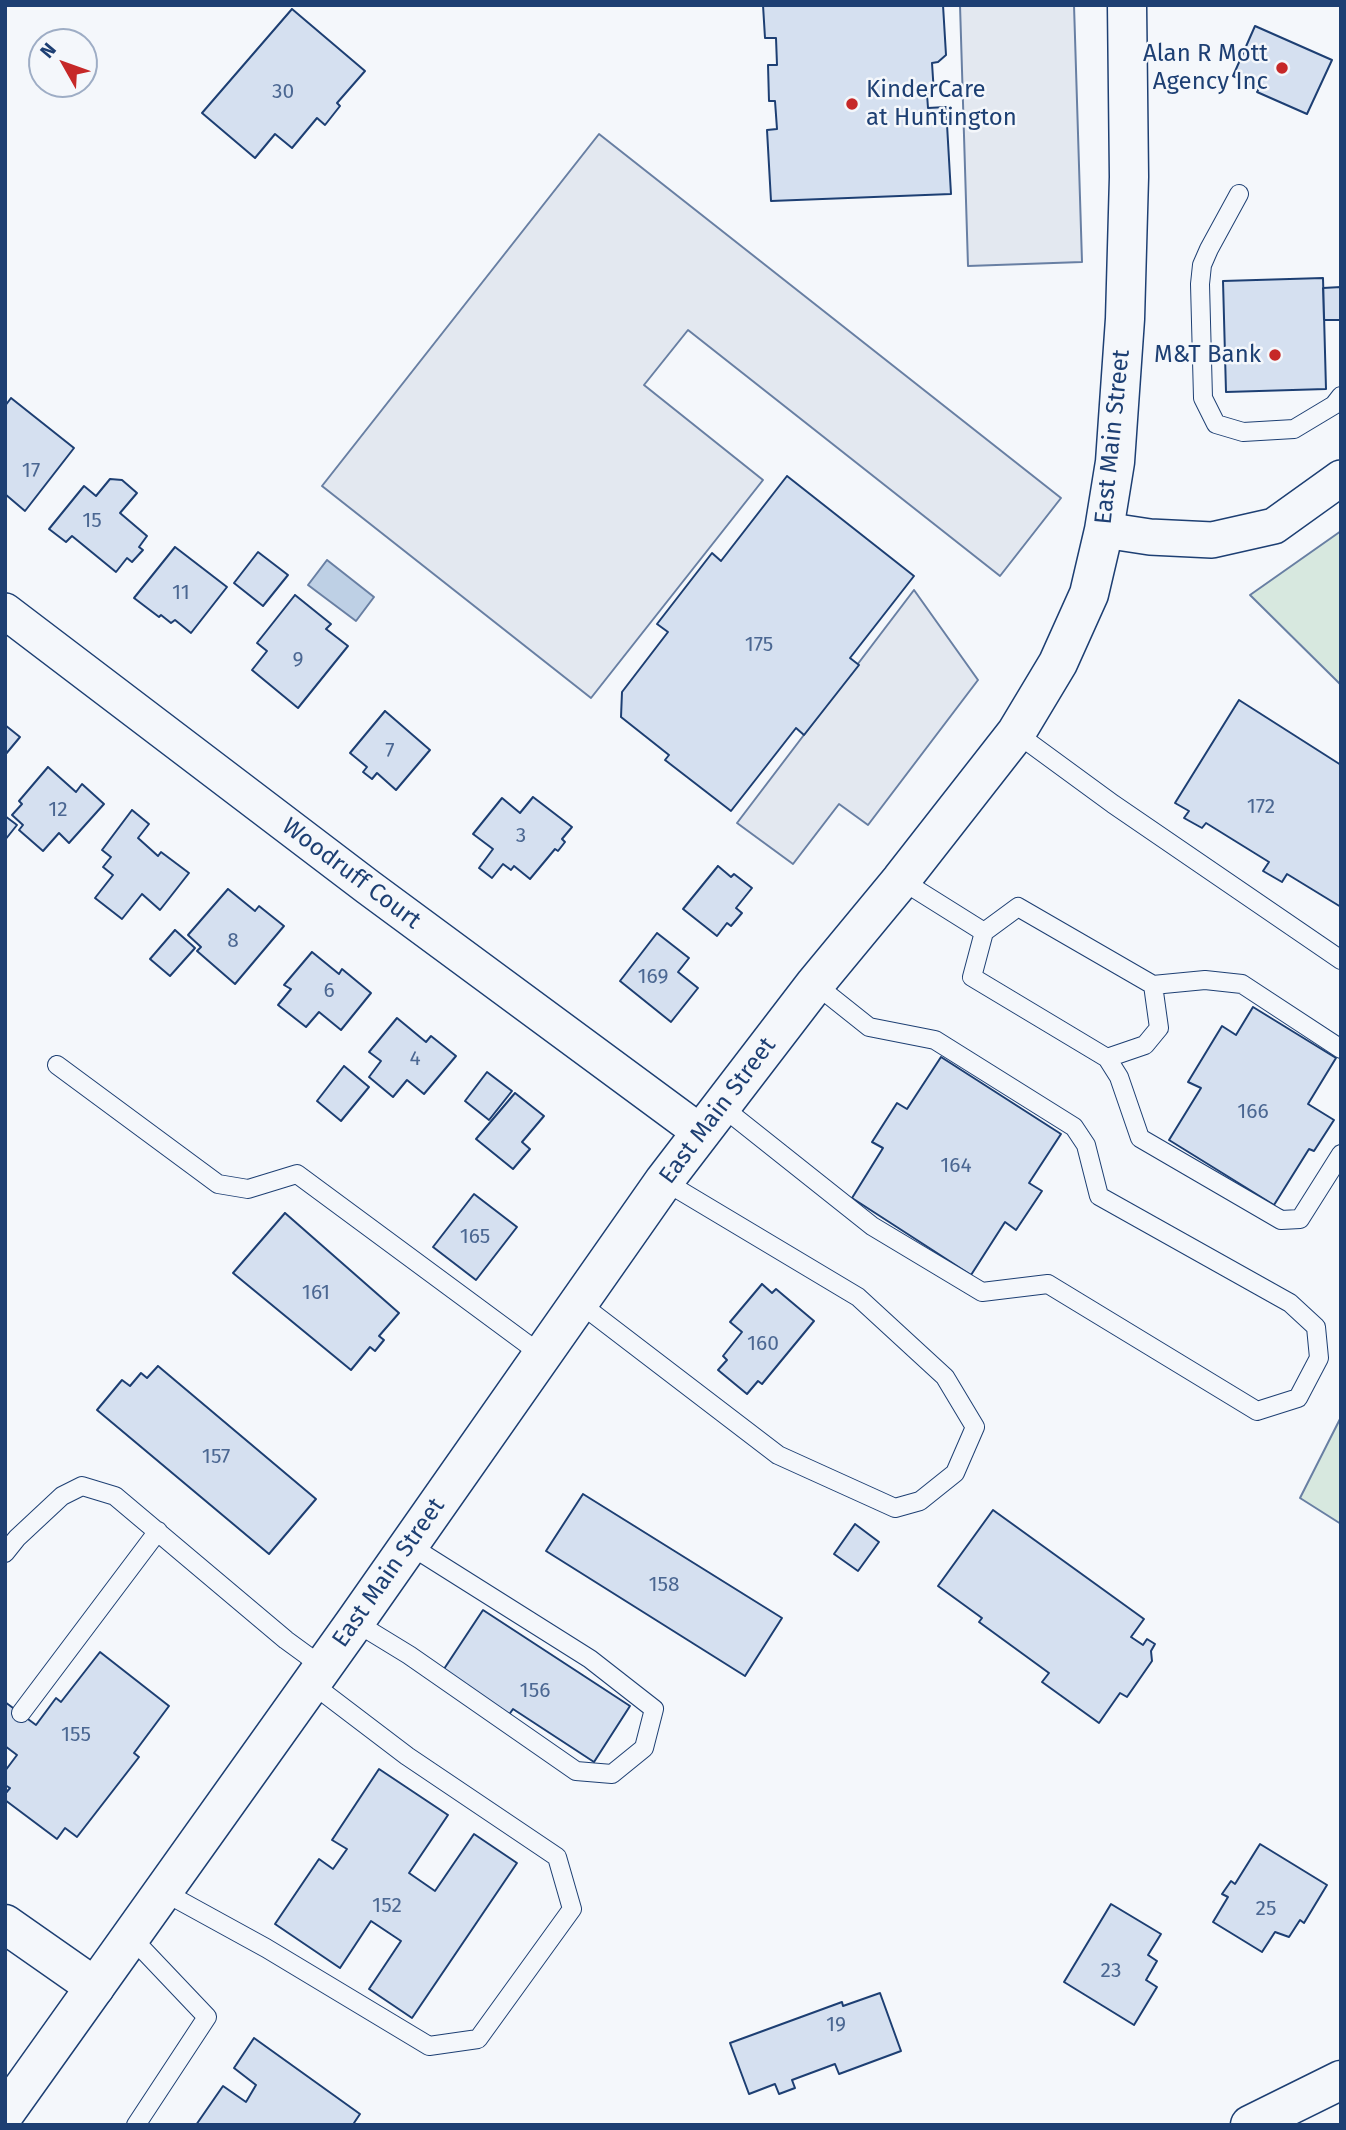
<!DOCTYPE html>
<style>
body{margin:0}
#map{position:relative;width:1346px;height:2130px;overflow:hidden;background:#f4f7fb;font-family:"Fira Sans",sans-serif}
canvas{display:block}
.frame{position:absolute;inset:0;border:7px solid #1d3f73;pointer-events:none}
.north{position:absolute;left:28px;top:28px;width:70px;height:70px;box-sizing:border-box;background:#f4f7fb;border:2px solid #9eadc5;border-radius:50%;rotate:310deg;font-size:19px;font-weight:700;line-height:28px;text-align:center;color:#1d3f73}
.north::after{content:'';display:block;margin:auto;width:24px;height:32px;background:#c62828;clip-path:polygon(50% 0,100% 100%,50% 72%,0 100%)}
</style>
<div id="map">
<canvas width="1346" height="2130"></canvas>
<div class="frame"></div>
<div class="north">N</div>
</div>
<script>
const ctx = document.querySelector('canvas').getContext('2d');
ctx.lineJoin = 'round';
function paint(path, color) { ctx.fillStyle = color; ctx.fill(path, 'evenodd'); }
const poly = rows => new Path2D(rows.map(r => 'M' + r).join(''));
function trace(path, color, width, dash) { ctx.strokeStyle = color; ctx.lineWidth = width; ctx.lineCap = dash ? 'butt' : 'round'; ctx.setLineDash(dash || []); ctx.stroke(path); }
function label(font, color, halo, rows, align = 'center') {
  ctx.font = font + ' "Fira Sans",sans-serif'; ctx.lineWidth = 5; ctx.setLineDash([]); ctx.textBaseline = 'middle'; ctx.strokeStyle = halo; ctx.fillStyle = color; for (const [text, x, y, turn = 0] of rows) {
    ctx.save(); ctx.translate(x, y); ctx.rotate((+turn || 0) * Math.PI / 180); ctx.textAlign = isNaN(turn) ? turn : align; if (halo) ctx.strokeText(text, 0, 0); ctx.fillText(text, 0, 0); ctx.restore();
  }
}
const green = poly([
 [1341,531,1341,685,1250,595,1341,531],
 [1341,1417,1341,1524,1300,1498,1341,1417]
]);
paint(green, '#d7e8df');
trace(green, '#687fa3', 2);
const parking = poly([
 [960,5,1074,5,1082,262,968,266,960,5],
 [599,134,1061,498,1000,576,688,330,644,385,763,480,591,698,322,486,599,134],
 [914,590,978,680,868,825,839,804,793,864,737,823,914,590]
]);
paint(parking, '#e3e8f0');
trace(parking, '#687fa3', 2);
const water = poly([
 [327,560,374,597,356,621,308,585,327,560]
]);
paint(water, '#bed0e5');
trace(water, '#687fa3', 2);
const building = poly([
 [763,5,943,5,946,55,938,62,932,63,934,94,927,94,928,108,946,107,951,194,771,201,767,130,777,129,775,101,769,101,768,65,777,65,776,38,765,38,763,5],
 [292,9,365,71,337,103,340,106,325,125,317,118,292,148,275,134,255,158,202,113,292,9],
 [1255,26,1332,60,1307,114,1257,92,1259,88,1233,76,1255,26],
 [1323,278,1326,389,1226,392,1223,281,1323,278],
 [1341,287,1341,320,1324,320,1323,288,1341,287],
 [11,398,74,448,25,511,5,494,5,406,11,398],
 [787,476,914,576,850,658,859,665,804,735,796,728,731,811,665,760,669,755,621,717,622,692,668,632,657,624,712,553,721,561,787,476],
 [110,479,122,480,137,493,120,513,147,536,139,547,143,550,132,562,127,558,116,572,72,536,66,542,49,529,84,486,96,496,110,479],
 [175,547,227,587,191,633,175,620,171,623,161,615,159,617,134,598,175,547],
 [258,552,288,575,263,606,234,583,258,552],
 [295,595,331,624,326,629,348,646,298,708,252,670,267,651,257,643,295,595],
 [1239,700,1341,765,1341,907,1287,874,1282,882,1263,871,1269,862,1206,823,1202,828,1184,818,1189,811,1175,803,1239,700],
 [385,711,430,750,396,790,377,773,372,779,363,772,367,767,350,753,385,711],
 [5,725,20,737,5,755,5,725],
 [48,767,76,792,82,784,104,804,69,843,59,833,43,851,19,830,23,825,12,815,22,804,19,801,48,767],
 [533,797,572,827,562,839,565,842,558,851,555,849,530,879,514,866,511,870,503,864,492,878,479,868,493,849,473,834,502,798,520,813,533,797],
 [132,810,149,824,138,838,158,856,161,852,189,873,160,910,142,894,122,919,95,898,113,875,103,867,111,857,102,850,132,810],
 [5,816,17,825,5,840,5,816],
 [718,866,731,877,734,874,752,888,736,908,742,913,731,926,727,923,717,936,683,909,718,866],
 [228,889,255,911,259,906,284,926,235,984,197,951,201,947,188,935,228,889],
 [175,930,195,948,170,976,150,959,175,930],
 [657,933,689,958,678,972,698,988,671,1022,620,981,657,933],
 [312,952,339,974,342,969,371,993,341,1030,319,1012,306,1027,278,1005,291,989,284,985,312,952],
 [1253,1007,1336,1058,1308,1104,1334,1120,1314,1151,1309,1149,1274,1205,1169,1140,1201,1088,1188,1082,1222,1026,1236,1035,1253,1007],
 [397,1018,426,1042,431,1036,456,1056,424,1094,407,1080,393,1097,369,1077,381,1061,369,1052,397,1018],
 [941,1057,1061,1134,1029,1183,1042,1191,1016,1230,1005,1222,971,1275,852,1198,883,1148,872,1142,897,1103,907,1109,941,1057],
 [344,1066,369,1087,341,1121,317,1101,344,1066],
 [487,1072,512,1091,489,1120,465,1101,487,1072],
 [515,1093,544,1116,522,1142,530,1149,513,1169,476,1139,515,1093],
 [474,1194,517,1227,476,1280,433,1247,474,1194],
 [285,1213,399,1313,379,1336,384,1340,375,1351,370,1347,351,1370,233,1273,285,1213],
 [762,1284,772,1293,776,1289,814,1321,762,1384,758,1381,747,1394,718,1370,727,1360,723,1356,742,1332,730,1322,762,1284],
 [158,1366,316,1499,269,1554,97,1410,122,1380,130,1386,141,1373,147,1378,158,1366],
 [583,1494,782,1618,745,1676,546,1551,583,1494],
 [993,1510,1144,1619,1131,1637,1143,1645,1147,1639,1155,1644,1151,1651,1152,1661,1127,1697,1120,1693,1099,1723,1042,1682,1049,1673,979,1622,982,1618,938,1586,993,1510],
 [855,1524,879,1542,858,1571,834,1554,855,1524],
 [483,1610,630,1706,594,1762,513,1709,506,1719,440,1675,483,1610],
 [100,1652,169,1706,134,1753,139,1757,77,1837,65,1828,57,1839,5,1800,5,1794,10,1788,5,1785,5,1771,17,1755,5,1746,5,1702,36,1725,56,1698,61,1702,100,1652],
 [379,1769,448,1815,409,1873,435,1891,474,1834,517,1863,412,2018,369,1989,401,1941,371,1921,340,1968,275,1924,319,1859,333,1869,347,1849,332,1840,379,1769],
 [1260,1844,1327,1885,1304,1923,1300,1920,1289,1937,1275,1932,1262,1952,1213,1922,1228,1897,1222,1894,1231,1881,1235,1884,1260,1844],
 [1111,1904,1161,1934,1148,1955,1157,1961,1146,1980,1157,1987,1134,2025,1064,1982,1111,1904],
 [880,1993,901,2051,839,2074,835,2064,792,2080,795,2088,779,2094,775,2084,749,2094,730,2043,842,2002,843,2006,880,1993],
 [254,2038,360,2114,354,2123,356,2125,196,2125,223,2086,246,2102,256,2085,234,2068,254,2038]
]);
paint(building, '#d5e0f0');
trace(building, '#1d3f73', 2);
const lane = poly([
 [1239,194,1209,249,1202,265,1200,284,1203,398,1216,424,1243,432,1294,429,1334,405,1341,396],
 [1016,733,1113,804,1341,960],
 [901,880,984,932],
 [1341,1049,1242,984,1205,980,1153,985,1018,907,984,932,972,977,1107,1058,1119,1077,1140,1138,1281,1220,1300,1219,1341,1154],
 [1107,1058,1145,1045,1159,1028,1153,985],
 [57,1065,218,1184,248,1189,297,1174,542,1355],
 [721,1106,872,1226,982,1292,1048,1284,1257,1411,1298,1398,1319,1358,1316,1327,1290,1303,1099,1196,1086,1145,1074,1127,935,1040,869,1027,815,984],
 [578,1302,778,1455,895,1508,920,1501,955,1473,975,1427,945,1377,858,1297,664,1181],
 [5,1553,17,1538,62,1496,82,1486,115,1496,286,1640,323,1667],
 [355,1622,409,1655,576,1771,612,1774,644,1748,654,1709,590,1659,409,1545],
 [21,1713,158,1531],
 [164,1892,266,1948,429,2046,478,2039,572,1909,557,1857,407,1756,311,1683],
 [131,1937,207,2017,136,2125]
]);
const street = poly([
 [1104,530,1150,537,1212,540,1274,526,1341,478],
 [5,611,368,887,700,1132]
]);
const secondary = poly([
 [5,1924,95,1987],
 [1250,2125,1341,2080]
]);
const primary = poly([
 [5,2113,355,1622,664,1181,815,984,901,880,1016,733,1058,663,1089,594,1104,530,1115,462,1125,319,1129,177,1127,5]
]);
trace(lane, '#1d3f73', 20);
trace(street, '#1d3f73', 38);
trace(secondary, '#1d3f73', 41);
trace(primary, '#1d3f73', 41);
trace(lane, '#f4f7fb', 18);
trace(street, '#f4f7fb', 35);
trace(secondary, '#f4f7fb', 38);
trace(primary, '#f4f7fb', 38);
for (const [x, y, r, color] of [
 [1282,68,7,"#c62828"],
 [852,104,7,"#c62828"],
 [1275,355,7,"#c62828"]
]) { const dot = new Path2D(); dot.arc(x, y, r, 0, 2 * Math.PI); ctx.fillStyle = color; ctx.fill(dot); trace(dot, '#f4f7fb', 2.5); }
label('21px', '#4b6792', null, [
 ["30",283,92],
 ["17",31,471],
 ["15",92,521],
 ["11",181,593],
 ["175",759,645],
 ["9",298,660],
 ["7",390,751],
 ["172",1261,807],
 ["12",58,810],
 ["3",521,836],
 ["8",233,941],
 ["169",653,977],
 ["6",329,991],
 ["4",415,1059],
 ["166",1253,1112],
 ["164",956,1166],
 ["165",475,1237],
 ["161",316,1293],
 ["160",763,1344],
 ["157",216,1457],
 ["158",664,1585],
 ["156",535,1691],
 ["155",76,1735],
 ["152",387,1906],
 ["25",1266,1909],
 ["23",1111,1971],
 ["19",836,2025]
]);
label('24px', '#1d3f73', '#f4f7fb', [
 ["Alan R Mott",1268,54],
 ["Agency Inc",1268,82],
 ["KinderCare",866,90,"left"],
 ["at Huntington",866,118,"left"],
 ["M&T Bank",1261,355]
], 'right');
label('24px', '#1d3f73', '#f4f7fb', [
 ["East Main Street",1113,437,-84],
 ["Woodruff Court",351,874,37],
 ["East Main Street",718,1111,-53],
 ["East Main Street",389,1573,-55]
]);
</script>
